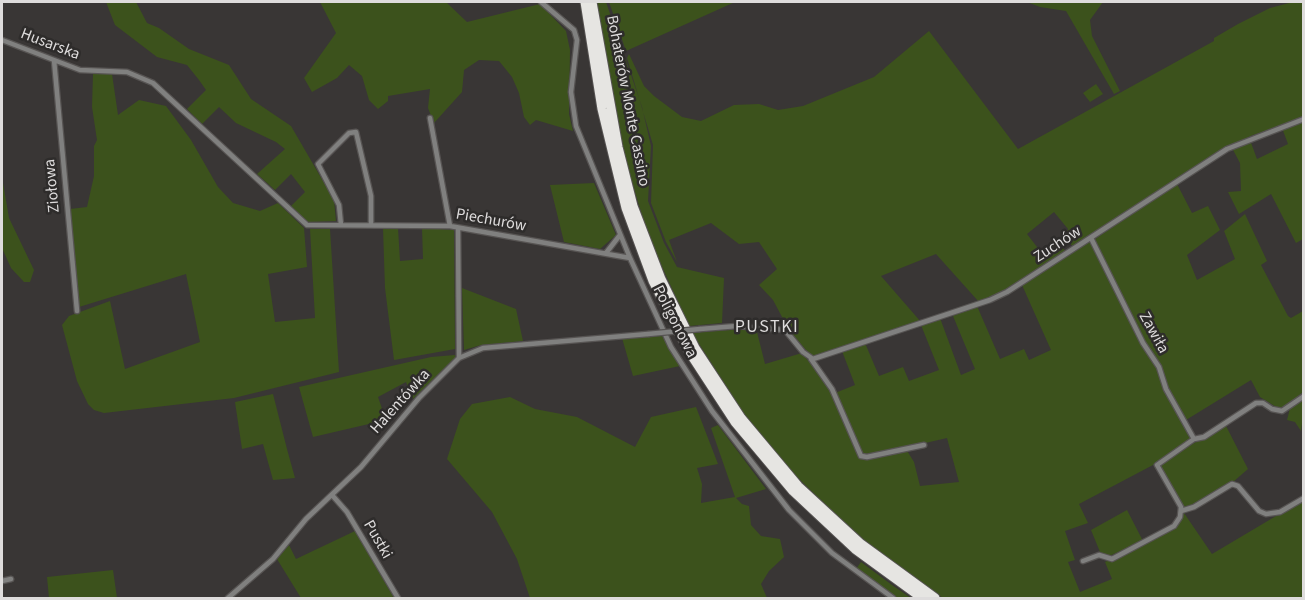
<!DOCTYPE html>
<meta charset="utf-8">
<style>
body{margin:0}
#map{position:relative;width:1305px;height:600px;overflow:hidden;background:#393635;font-family:"Source Sans 3",sans-serif}
canvas{display:block}
.frame{position:absolute;inset:0;border:3px solid #dedcdc;pointer-events:none}
</style>
<div id="map">
<canvas width="1305" height="600"></canvas>
<div class="frame"></div>
</div>
<script>
const ctx = document.querySelector('canvas').getContext('2d');
ctx.lineJoin = 'round';
function paint(path, color) { ctx.fillStyle = color; ctx.fill(path, 'evenodd'); }
const poly = rows => new Path2D(rows.map(r => 'M' + r).join(''));
function trace(path, color, width, dash) { ctx.strokeStyle = color; ctx.lineWidth = width; ctx.lineCap = dash ? 'butt' : 'round'; ctx.setLineDash(dash || []); ctx.stroke(path); }
function label(font, color, halo, rows, align = 'center') {
  ctx.font = font + ' "Source Sans 3",sans-serif'; ctx.lineWidth = 5; ctx.setLineDash([]); ctx.textBaseline = 'middle'; ctx.strokeStyle = halo; ctx.fillStyle = color; for (const [text, x, y, turn = 0] of rows) {
    ctx.save(); ctx.translate(x, y); ctx.rotate((+turn || 0) * Math.PI / 180); ctx.textAlign = isNaN(turn) ? turn : align; if (halo) ctx.strokeText(text, 0, 0); ctx.fillText(text, 0, 0); ctx.restore();
  }
}
paint(poly([
 [106,2,136,2,147,23,159,28,189,49,229,65,251,99,291,126,334,200,336,221,307,222,291,206,305,192,291,174,275,190,257,174,285,149,276,142,236,123,219,107,202,124,187,109,206,90,199,80,187,65,157,57,115,25],
 [320,2,446,2,467,22,540,4,566,31,570,50,569,114,573,131,536,120,530,125,524,117,519,93,512,77,499,61,479,60,464,70,462,92,434,123,428,108,430,89,388,96,388,101,378,109,369,100,362,76,349,65,337,78,312,92,304,78,336,33],
 [597,2,606,2,642,107,651,146,648,201,664,243,677,267,724,278,722,323,689,326,649,238,623,153],
 [609,2,735,2,626,51],
 [1027,2,1103,2,1090,20,1092,36,1120,91,1114,94,1066,11,1040,7],
 [1293,2,1303,2,1303,118,1253,135,1226,148,1074,247,1064,239,1068,229,1054,212,1027,234,1044,256,1061,246,1066,252,990,299,979,302,936,254,881,276,921,322,812,357,789,330,773,300,759,285,777,269,759,242,739,244,711,223,669,240,677,262,666,242,651,203,653,145,627,58,629,54,644,86,654,96,682,117,701,121,734,105,759,104,778,110,803,106,874,77,929,31,1018,149,1214,41,1214,38,1238,24,1270,8],
 [93,74,112,74,118,115,139,100,166,106,191,140,218,187,233,203,260,211,278,203,304,228,307,267,268,274,275,322,315,318,310,229,330,229,339,372,234,398,104,413,94,410,88,404,77,381,62,325,69,316,110,301,125,369,200,342,186,274,79,307,70,209,87,207,94,176,94,146,97,140,92,107],
 [1096,84,1103,94,1090,102,1083,93],
 [1303,120,1303,239,1296,243,1271,194,1239,214,1228,192,1241,191,1240,163,1232,148,1250,140,1257,159,1288,144,1282,128],
 [2,177,9,218,34,270,30,282,24,282,11,268,2,248],
 [594,183,616,235,600,249,564,242,550,185],
 [1177,184,1192,213,1208,206,1220,230,1187,255,1197,280,1235,259,1224,231,1245,214,1267,261,1261,265,1288,316,1291,318,1303,311,1303,392,1286,406,1278,408,1260,397,1251,380,1186,420,1167,389,1160,367,1143,342,1095,239],
 [383,228,398,228,400,261,423,259,422,228,454,230,455,349,394,360,385,288],
 [1087,242,1093,244,1142,344,1157,368,1166,393,1192,438,1187,444,1153,465,1079,504,1088,523,1065,531,1075,560,1068,562,1080,592,1112,579,1105,562,1175,527,1184,513,1212,554,1303,500,1303,598,943,598,893,564,861,539,797,477,748,420,692,333,756,328,765,364,802,353,831,389,861,457,866,458,906,449,914,462,920,486,959,482,947,438,869,456,861,455,835,393,855,385,842,351,865,343,879,376,903,367,909,381,939,370,921,325,940,318,961,375,975,369,953,316,977,306,1000,359,1024,349,1029,360,1051,350,1022,285],
 [462,288,516,309,523,341,481,345,464,350],
 [662,336,680,366,633,376,622,338],
 [455,355,455,358,413,399,406,382,378,397,386,420,313,437,299,387,431,357],
 [273,394,287,449,295,478,273,480,263,444,242,449,235,402],
 [510,397,535,409,577,417,635,447,651,417,696,407,718,464,697,468,702,484,701,503,735,497,711,428,718,425,766,489,736,498,742,504,749,506,751,525,761,536,780,539,784,557,769,571,761,584,767,598,530,598,517,559,492,512,447,459,460,419,472,404],
 [1303,398,1303,416,1301,431,1295,422,1287,420,1290,408],
 [1225,424,1248,469,1233,482,1194,506,1184,508,1159,468,1160,464],
 [1127,510,1143,541,1107,557,1100,552,1091,530],
 [355,531,394,598,301,598,277,559,289,545,296,559],
 [861,562,892,585,911,598,896,598,879,586,856,569],
 [113,570,117,598,49,598,47,577]
]), '#3c521c');
const minor = poly([
 [541,2,574,30,577,40,571,92,576,126,630,258,671,347,712,411,789,510,832,553,893,598],
 [2,40,80,70,127,72,153,83,307,225,450,226,630,258],
 [54,60,77,311],
 [430,118,450,226],
 [341,225,339,205,318,164,349,133,356,132,371,196,371,225],
 [458,228,459,358],
 [606,253,620,235],
 [700,329,737,326,785,330,803,352,813,359,990,300,1007,292,1227,149,1304,119],
 [811,359,832,389,861,456,867,457,924,445],
 [1194,439,1204,437,1256,403,1263,403,1272,409,1282,411,1304,396],
 [332,495,347,512,398,598],
 [1181,511,1194,507,1232,484,1238,486,1259,511,1266,514,1280,512,1304,498],
 [1083,561,1099,555,1112,559,1174,526,1180,517,1181,507,1157,465,1194,439,1166,389,1159,367,1143,343,1091,238],
 [2,581,11,579],
 [228,598,273,559,306,519,361,467,419,398,459,358,483,348,648,334]
]);
const motorway = poly([
 [585,2,602,109,626,208,653,281,688,350,735,422,793,491,855,549,922,598],
 [592,2,618,147,633,206,661,279,695,348,741,418,798,486,861,544,935,598]
]);
trace(minor, '#575453', 7);
trace(motorway, '#575453', 11);
trace(minor, '#80807f', 4.5);
trace(motorway, '#e6e5e2', 9);
const minorBridge = poly([
 [648,334,700,329]
]);
trace(minorBridge, '#575453', 7, []);
trace(minorBridge, '#80807f', 4.5);
label('16px', '#dedcdc', '#2e2c2b', [
 ["Husarska",50,45,21],
 ["Bohaterów Monte Cassino",627,101,79],
 ["Ziołowa",53,186,-95],
 ["Piechurów",491,221,10],
 ["Zuchów",1058,245,-33],
 ["Poligonowa",674,322,63],
 ["Zawiła",1153,333,61],
 ["Halentówka",401,402,-48],
 ["Pustki",377,540,60]
]);
ctx.letterSpacing = '1.5px';
label('18px', '#dedcdc', '#2e2c2b', [
 ["PUSTKI",767,328]
]);
ctx.letterSpacing = '0px';
</script>
